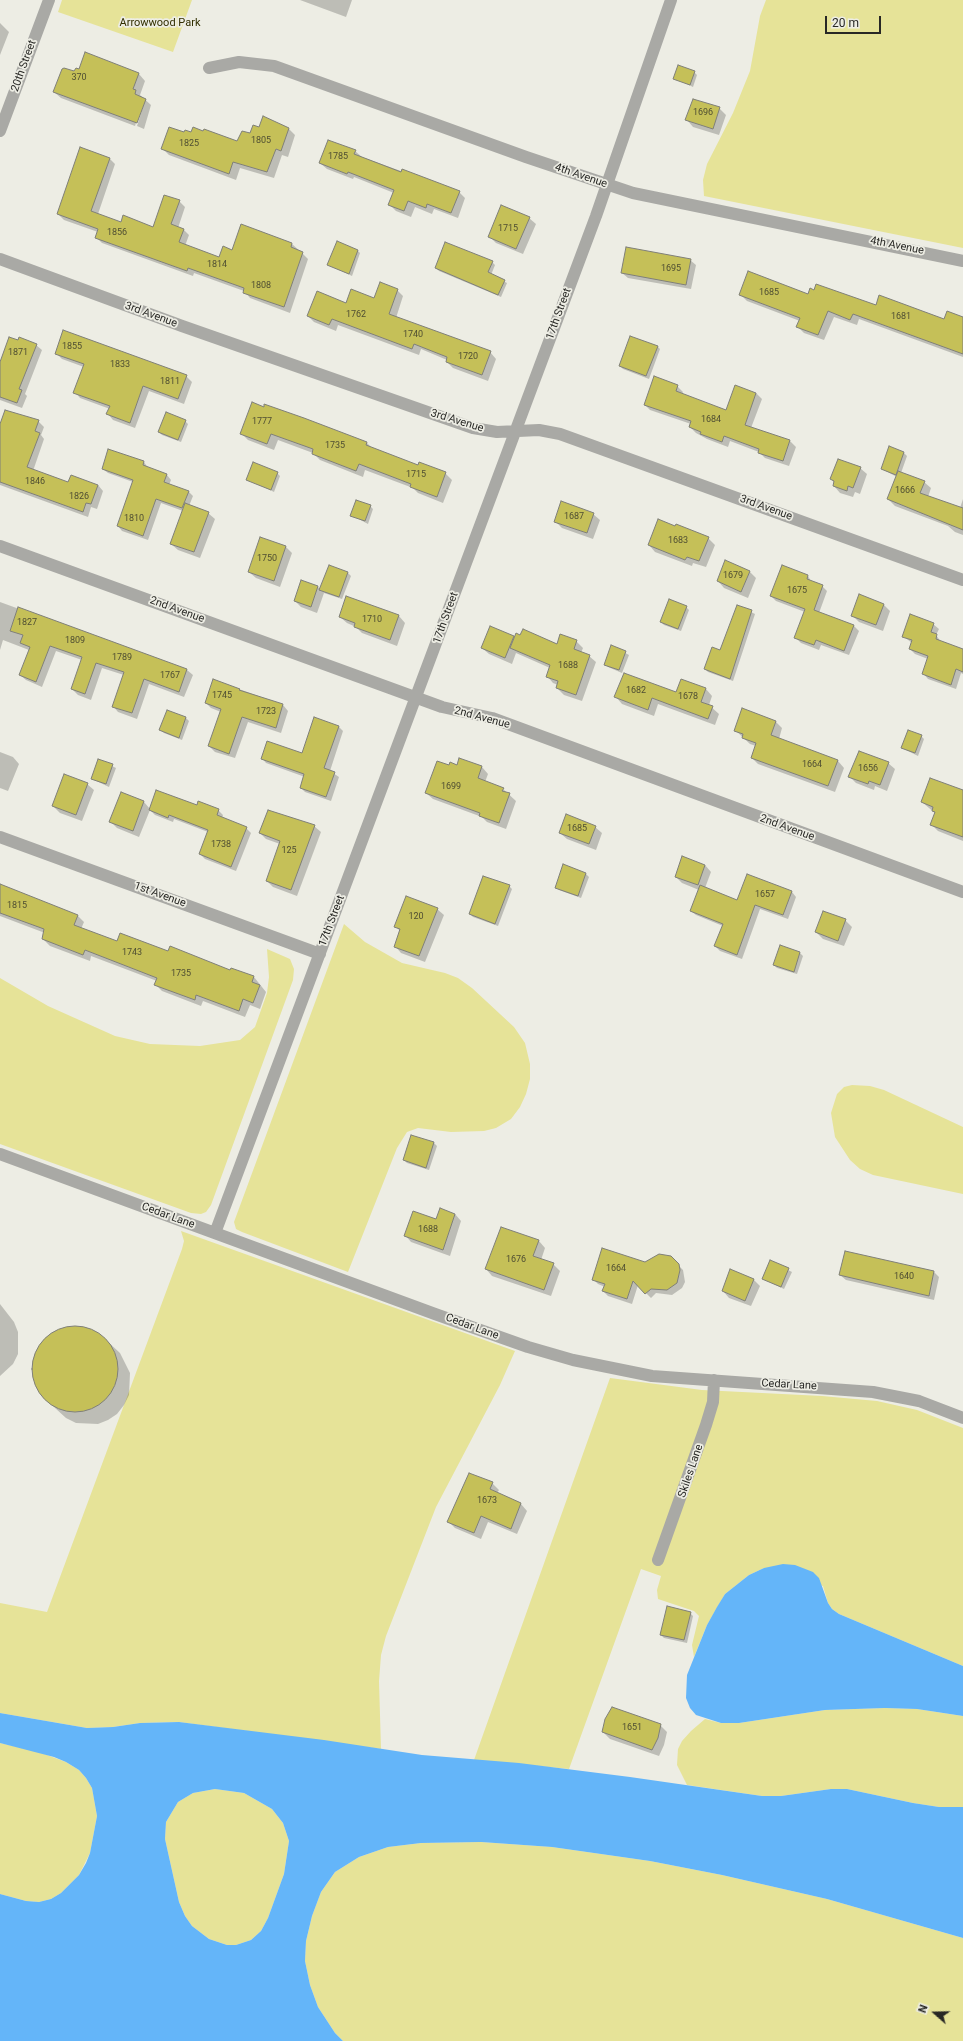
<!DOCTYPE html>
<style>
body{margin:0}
#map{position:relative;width:963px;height:2041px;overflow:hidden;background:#edede4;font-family:Roboto,sans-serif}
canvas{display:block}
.north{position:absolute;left:915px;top:1993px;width:40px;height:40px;-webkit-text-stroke:3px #edede4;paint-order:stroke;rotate:290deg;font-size:11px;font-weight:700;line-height:16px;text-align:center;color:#282825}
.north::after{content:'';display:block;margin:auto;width:14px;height:18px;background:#282825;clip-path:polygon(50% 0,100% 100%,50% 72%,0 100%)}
.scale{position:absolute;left:825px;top:16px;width:56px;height:18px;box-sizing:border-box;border:2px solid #282825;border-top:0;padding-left:5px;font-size:12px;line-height:14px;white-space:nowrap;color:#282825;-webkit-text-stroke:3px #edede4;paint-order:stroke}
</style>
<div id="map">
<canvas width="963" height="2041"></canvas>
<div class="north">N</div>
<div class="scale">20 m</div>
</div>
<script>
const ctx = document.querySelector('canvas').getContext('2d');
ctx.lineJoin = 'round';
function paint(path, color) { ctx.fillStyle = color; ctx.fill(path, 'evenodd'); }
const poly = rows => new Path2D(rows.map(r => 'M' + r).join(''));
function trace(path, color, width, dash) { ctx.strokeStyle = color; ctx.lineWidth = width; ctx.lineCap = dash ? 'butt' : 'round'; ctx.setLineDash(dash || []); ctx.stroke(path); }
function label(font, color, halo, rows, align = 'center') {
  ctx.font = font + ' Roboto,sans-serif'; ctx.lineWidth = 3.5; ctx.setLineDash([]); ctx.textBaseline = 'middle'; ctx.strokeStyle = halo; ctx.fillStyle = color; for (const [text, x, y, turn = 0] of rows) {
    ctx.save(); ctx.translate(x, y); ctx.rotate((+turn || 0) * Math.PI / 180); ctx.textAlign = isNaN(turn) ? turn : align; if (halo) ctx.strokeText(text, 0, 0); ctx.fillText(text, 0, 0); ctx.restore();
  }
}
paint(poly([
 [62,0,192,0,173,52,58,12],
 [766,0,963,0,963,248,704,196,703,180,707,164,733,113,750,71,760,16],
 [344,924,365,942,402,963,445,973,458,978,472,988,514,1027,525,1043,530,1064,530,1079,526,1094,520,1107,511,1119,496,1128,484,1131,451,1132,418,1128,407,1132,397,1148,348,1272,242,1232,236,1229,234,1222],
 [267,949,290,959,294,969,293,980,211,1205,206,1212,201,1214,191,1213,0,1144,0,978,48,1006,115,1036,150,1044,200,1046,240,1040,255,1027,267,993,269,977],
 [852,1085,870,1086,884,1090,963,1127,963,1194,873,1175,860,1169,850,1160,835,1137,831,1113,837,1094,844,1087],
 [181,1231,515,1351,500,1385,436,1507,386,1636,381,1655,379,1681,381,1749,179,1722,140,1723,113,1727,87,1728,0,1713,0,1603,47,1612,182,1249,184,1241],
 [610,1378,702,1390,822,1396,877,1401,917,1410,963,1428,963,1666,839,1614,832,1609,828,1603,823,1586,764,1568,749,1575,725,1594,707,1625,694,1657,692,1645,699,1616,694,1611,658,1599,657,1590,661,1576,641,1569,569,1769,474,1760],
 [885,1708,917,1709,963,1716,963,1807,939,1807,913,1803,847,1789,831,1789,781,1796,762,1796,687,1785,677,1765,678,1749,682,1741,691,1731,705,1719,721,1723,739,1723,825,1710],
 [0,1743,39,1752,66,1762,79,1770,86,1778,92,1788,97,1816,90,1853,79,1875,61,1893,51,1899,39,1902,26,1901,0,1894],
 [215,1789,244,1793,272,1809,283,1823,289,1841,284,1874,268,1918,261,1931,251,1940,236,1945,227,1945,209,1939,192,1926,185,1916,179,1902,165,1839,166,1822,178,1802,193,1793],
 [481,1842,552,1847,650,1861,722,1875,827,1899,963,1938,963,2041,343,2041,335,2033,318,2007,310,1985,305,1961,306,1941,312,1916,321,1892,335,1872,359,1857,388,1847,421,1843]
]), '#e6e398');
paint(poly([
 [783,1564,795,1565,813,1572,819,1578,828,1603,832,1609,839,1614,963,1666,963,1716,917,1709,885,1708,825,1710,739,1723,721,1723,696,1715,690,1708,686,1698,687,1675,707,1625,717,1607,725,1594,749,1575,764,1568],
 [0,1713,87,1728,113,1727,140,1723,179,1722,324,1740,422,1755,519,1763,630,1777,762,1796,781,1796,831,1789,847,1789,913,1803,939,1807,963,1807,963,1938,827,1899,722,1875,650,1861,552,1847,481,1842,421,1843,388,1847,359,1857,335,1872,321,1892,312,1916,306,1941,305,1961,310,1985,318,2007,335,2033,343,2041,0,2041,0,1894,26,1901,39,1902,51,1899,61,1893,79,1875,86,1863,90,1853,97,1816,92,1788,86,1778,79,1770,66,1762,54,1757,0,1743],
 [215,1789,244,1793,272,1809,283,1823,289,1841,284,1874,268,1918,261,1931,251,1940,236,1945,227,1945,209,1939,192,1926,185,1916,179,1902,165,1839,166,1822,178,1802,193,1793]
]), '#64b5f9');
paint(poly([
 [300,0,352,0,346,17],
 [0,23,9,32,0,55],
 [694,72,697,75,693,87,674,78],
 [75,73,139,74,145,81,140,95,151,105,144,129,137,126,145,101,143,101,135,126,61,98,54,92],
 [719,108,726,115,719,135,693,127,687,120],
 [259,128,289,129,295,135,288,157,282,155,274,178,240,168,236,180,169,155,162,148,185,133,204,132,238,142],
 [355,151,362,157,459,192,465,198,458,218,434,209,432,214,415,207,411,217,396,211,390,205,394,193,354,177,353,179,327,169,320,163],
 [110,159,115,164,98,214,121,223,153,228,179,201,185,207,178,228,183,229,189,235,185,246,220,258,232,251,292,244,302,253,308,259,290,313,250,298,244,291,194,273,193,276,102,243,96,237,98,232,64,220,58,214],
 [529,218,536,224,523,254,496,243,489,236],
 [357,250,360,253,352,276,329,265],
 [690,260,696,265,691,289,628,278,622,273],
 [492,262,495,265,491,275,507,283,501,297,439,271,436,268],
 [397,290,403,296,396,318,490,352,496,359,488,381,453,368,447,362,447,360,421,349,419,355,338,325,336,331,314,322,308,316,347,304,375,299],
 [740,294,809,295,944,320,963,318,963,357,859,319,857,325,834,317,824,340,804,333,798,327,800,321,747,301],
 [36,345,42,350,25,394,27,396,22,408,0,400,0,365],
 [657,346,660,349,649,379,623,369,620,366],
 [56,353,186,376,192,382,184,404,149,391,135,428,113,420,108,414,110,409,80,398,75,392,84,367,62,359],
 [677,386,683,392,682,395,726,411,756,393,762,399,751,428,790,441,796,447,789,466,765,458,759,452,730,441,728,447,707,439,696,433,690,427,691,424,650,410,645,405],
 [264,408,303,419,367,443,373,449,419,466,445,473,452,480,443,503,418,493,413,488,365,470,363,477,320,460,313,453,278,440,274,450,248,440,241,433],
 [38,421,44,427,41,435,44,439,33,471,69,484,98,485,103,491,97,509,91,507,88,517,0,485,0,427],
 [185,421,188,424,181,442,162,435,159,432],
 [890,448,904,453,907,456,901,473,924,482,931,488,928,497,960,508,963,499,963,535,955,532,948,526,895,506,888,499,897,477,882,469],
 [144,462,148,468,167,475,171,480,169,485,188,491,193,496,189,506,208,513,215,519,200,558,178,550,171,544,183,511,161,503,148,540,122,531,118,526,133,482,108,473,103,469],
 [860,468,867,474,860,494,855,492,853,497,840,493,834,486,835,483,831,479],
 [277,473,280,476,274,492,248,479],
 [370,506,373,509,368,524,351,515],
 [593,514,600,520,593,539,562,528,555,521],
 [261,538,286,547,292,553,280,587,256,578,249,572],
 [708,538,715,545,706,567,693,563,692,566,655,552,649,545],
 [782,566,808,576,812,583,822,586,827,591,819,613,854,626,859,631,849,655,821,645,819,650,801,643,796,638,805,612,776,601,771,596],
 [749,571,756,578,748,598,724,588,718,581],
 [348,573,351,576,342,599,324,593,317,613,301,607,295,601,318,587,321,590],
 [347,597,399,616,405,623,397,646,362,633,356,627,347,623,340,617],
 [0,602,187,670,193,675,184,697,149,684,137,719,118,712,113,706,124,675,102,668,91,700,78,695,72,689,82,660,56,651,42,687,26,680,20,675,29,650,3,640,0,650],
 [884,605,890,611,883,631,859,622,853,616],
 [738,606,755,614,733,681,708,672,705,669,721,651],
 [686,607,689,610,681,631,664,625,661,622],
 [933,624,939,629,936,635,941,642,963,650,963,674,961,673,956,689,928,679,923,673,928,659,915,654,910,649,912,643,903,636],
 [514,636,558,645,576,641,583,648,581,653,589,656,596,662,582,701,564,695,557,688,558,685,553,683,547,676,550,668,516,653,512,664,489,654,482,648],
 [612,646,629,655,622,673,608,667,605,664],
 [682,680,706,689,712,696,709,705,719,714,715,725,658,704,654,716,622,704,616,697,676,693],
 [239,689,283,705,288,711,281,733,248,722,235,758,215,752,209,746,221,712,211,708,206,703],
 [743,710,776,722,782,728,779,739,838,761,844,768,835,792,758,764,752,758,756,746,750,744,735,730],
 [167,711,186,718,189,721,182,740,164,733,161,730],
 [339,727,343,731,330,771,339,777,331,801,305,792,301,788,305,777,266,763,262,758,302,754],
 [921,736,924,739,918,756,902,748],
 [0,752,13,757,19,764,8,791,0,788],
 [460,759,482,767,488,774,485,782,503,789,516,801,506,829,487,822,482,817,433,799,426,793,450,767,457,766],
 [99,760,116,768,109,787,92,779],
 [888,763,895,769,887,791,875,786,874,790,856,783,849,776],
 [87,784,94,790,82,821,60,813,53,806],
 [963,792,963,841,938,831,932,825,936,814,922,802],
 [121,794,144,802,150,809,218,810,223,815,222,818,246,828,251,833,236,871,205,859,200,854,208,832,174,819,173,822,155,815,150,810,139,837,117,828,111,822],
 [287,816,314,826,321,832,297,896,273,887,267,881,280,844,266,839,260,833,287,818],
 [595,827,602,833,596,850,567,839,560,833],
 [705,865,711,872,705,888,738,901,792,892,796,897,788,919,760,909,742,959,720,951,715,946,723,926,696,915,691,911,699,890,682,883,676,877],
 [564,866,586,874,589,877,581,898,559,890,556,887],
 [0,886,77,915,84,922,81,929,117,943,168,952,230,971,231,969,254,977,266,992,260,1009,250,1005,245,1017,203,1001,201,1006,162,991,156,985,157,981,91,956,90,961,50,946,43,939,45,933,0,916],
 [509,886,512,889,498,926,473,917,470,914],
 [437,909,444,915,425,962,401,953,395,946,400,931,396,927],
 [845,920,852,927,844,946,823,939,816,932],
 [780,947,800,953,803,956,797,974,777,968,774,965],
 [412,1136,434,1143,437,1146,429,1170,407,1163,404,1160],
 [455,1214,461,1221,450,1256,411,1242,405,1235,436,1220],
 [502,1228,539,1241,545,1248,541,1260,553,1264,560,1271,551,1296,492,1276,486,1269],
 [845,1252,934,1272,939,1277,934,1300,846,1280,840,1275],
 [670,1257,683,1270,685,1282,682,1288,672,1295,656,1293,651,1298,638,1285,632,1304,608,1296,603,1291,605,1287,598,1284,593,1279],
 [770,1261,792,1272,784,1289,763,1279],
 [753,1279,760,1286,751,1306,729,1298,723,1291],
 [0,1304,14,1322,18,1332,18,1354,13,1364,0,1376],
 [76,1326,87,1328,97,1333,106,1340,120,1353,130,1373,129,1395,124,1405,117,1414,108,1420,98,1424,76,1423,66,1418,43,1397,33,1378,34,1356,46,1337,55,1331],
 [492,1483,499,1490,497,1493,521,1504,527,1511,517,1534,488,1522,481,1539,455,1528,449,1522],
 [690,1613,693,1616,687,1643,664,1638,661,1635],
 [660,1725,667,1732,664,1745,659,1756,610,1739,603,1732]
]), '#0003');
const building = poly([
 [85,52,139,73,133,89,136,90,135,94,146,99,137,123,53,92,62,69,64,68,74,71,76,68,79,69,85,52],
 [678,65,695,71,690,85,673,79,678,65],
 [693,99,720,107,713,129,685,120,693,99],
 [263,116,289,128,281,151,276,149,267,172,233,162,229,174,161,149,169,127,184,132,185,130,191,132,193,127,203,131,204,129,237,141,242,131,250,133,253,125,259,127,263,116],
 [328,140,356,150,354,154,401,172,402,169,460,191,451,213,427,204,426,208,408,201,404,211,388,205,394,190,348,172,347,174,319,163,328,140],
 [80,147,110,158,91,211,121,222,123,215,153,227,164,195,180,200,171,224,184,229,179,242,219,257,223,246,232,250,241,224,292,243,291,247,303,252,284,307,243,293,244,288,188,268,187,271,95,238,98,229,57,214,80,147],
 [501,205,530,217,516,249,488,237,501,205],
 [337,241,358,250,349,274,327,265,337,241],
 [445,242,493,261,488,272,505,280,498,295,435,268,445,242],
 [626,247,691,259,686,285,621,273,626,247],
 [748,271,808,294,810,288,814,290,816,284,876,305,879,295,944,319,947,311,963,317,963,354,853,314,850,320,828,311,818,335,796,327,800,318,739,295,748,271],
 [380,282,398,289,389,314,491,351,482,375,446,362,447,357,414,344,412,349,332,319,329,325,307,316,317,291,346,303,351,289,374,298,380,282],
 [63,330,187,375,178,399,143,386,130,423,106,414,110,406,73,393,84,364,55,354,63,330],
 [630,336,658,346,646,376,619,366,630,336],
 [9,337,18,340,19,337,37,344,19,389,22,390,17,403,0,397,0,362,9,337],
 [654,376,678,385,676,391,726,410,735,385,756,393,745,425,790,440,783,461,758,453,759,449,724,436,722,442,700,434,701,432,689,427,691,421,644,405,654,376],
 [252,402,264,407,264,404,304,418,367,442,366,445,418,465,419,462,446,472,437,497,410,487,411,484,359,464,356,471,312,454,313,449,271,434,267,444,240,434,252,402],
 [5,410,39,420,35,431,40,433,27,467,68,482,71,475,98,485,91,504,86,503,83,512,0,482,0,424,5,410],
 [166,412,186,420,178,440,158,432,166,412],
 [889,446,904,452,896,475,881,469,889,446],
 [108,449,144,461,143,465,167,474,164,482,189,491,182,508,156,499,143,536,117,526,133,480,102,469,108,449],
 [838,459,861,467,853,488,848,486,847,491,833,486,834,481,830,479,838,459],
 [253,462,278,472,271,490,246,480,253,462],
 [898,471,925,481,920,493,963,508,963,530,887,499,898,471],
 [356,500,371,505,365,521,350,516,356,500],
 [561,501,594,513,587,533,554,522,561,501],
 [185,503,209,512,194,552,170,544,185,503],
 [658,519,675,526,676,524,709,537,699,561,687,557,685,560,648,545,658,519],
 [260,537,286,546,274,581,248,572,260,537],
 [725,560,750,571,741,592,717,581,725,560],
 [329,565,348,572,339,597,319,590,329,565],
 [782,565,808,575,807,579,823,585,814,610,854,625,844,651,816,640,814,645,794,638,805,609,770,596,782,565],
 [301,580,318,586,311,607,294,601,301,580],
 [859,594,884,604,876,625,851,616,859,594],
 [346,596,399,615,390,640,354,627,355,623,339,617,346,596],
 [669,599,687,606,678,629,660,622,669,599],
 [737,605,752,610,730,679,704,669,712,647,720,650,737,605],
 [18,607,187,669,179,692,144,679,132,713,112,707,124,672,96,663,85,694,71,689,82,657,50,646,36,682,19,675,30,647,20,643,23,635,10,631,18,607],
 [910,614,934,623,931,632,937,634,936,639,963,649,963,672,956,669,951,685,922,674,928,656,909,649,912,640,902,637,910,614],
 [490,626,514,636,505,658,481,648,490,626],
 [523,629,557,644,560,634,577,640,574,649,590,655,576,695,556,688,558,681,546,677,550,665,510,648,516,633,520,635,523,629],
 [611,645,626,651,619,670,604,665,611,645],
 [624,673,676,692,681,679,706,688,701,702,713,706,708,719,652,698,648,710,614,697,624,673],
 [213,679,240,689,239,690,283,704,276,728,242,717,229,754,208,746,221,709,205,703,213,679],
 [742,708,776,721,771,735,838,760,828,786,751,758,756,743,742,738,743,734,734,731,742,708],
 [167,710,186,717,179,738,159,730,167,710],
 [314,717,339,726,324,768,335,772,326,797,300,788,304,774,261,759,267,741,302,753,314,717],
 [908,730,922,735,915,753,901,748,908,730],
 [859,751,889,762,880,785,869,781,868,784,848,777,859,751],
 [459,758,482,766,478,778,504,788,502,791,510,793,499,823,479,816,480,813,425,793,437,761,449,765,450,762,457,765,459,758],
 [98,759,113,764,106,784,91,779,98,759],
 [64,774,88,783,76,815,52,806,64,774],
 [930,778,963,790,963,837,930,825,935,812,932,811,933,807,921,802,930,778],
 [156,790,197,805,198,801,219,809,217,815,247,827,231,867,199,854,208,830,169,815,168,818,149,810,156,790],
 [121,792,144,801,133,831,109,822,121,792],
 [268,810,315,825,291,890,266,881,280,841,259,833,268,810],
 [566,814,596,826,589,844,559,833,566,814],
 [682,856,705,865,698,885,675,877,682,856],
 [563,864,586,873,578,896,555,888,563,864],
 [747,874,792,891,783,915,755,905,737,955,714,946,723,924,690,911,700,885,737,900,747,874],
 [483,876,510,885,495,924,469,914,483,876],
 [0,884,78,915,74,925,117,941,120,933,168,951,170,946,230,970,231,968,254,976,252,982,260,985,253,1003,243,999,239,1011,196,995,195,1000,154,985,157,978,85,950,83,955,42,939,44,929,0,913,0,884],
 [406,896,438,908,419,956,394,947,400,929,394,927,406,896],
 [823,911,846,919,838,941,815,932,823,911],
 [780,945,800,952,794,972,773,965,780,945],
 [411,1135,434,1142,426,1168,403,1160,411,1135],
 [440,1208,455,1214,443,1250,404,1236,413,1211,436,1219,440,1208],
 [501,1227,539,1240,533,1256,554,1263,544,1290,485,1269,501,1227],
 [602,1248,645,1262,659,1254,671,1256,679,1264,680,1270,677,1283,667,1290,651,1289,645,1294,633,1281,627,1299,602,1291,605,1284,592,1280,602,1248],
 [845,1251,934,1271,929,1296,839,1275,845,1251],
 [770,1260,789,1268,781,1287,762,1279,770,1260],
 [730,1269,754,1279,745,1301,722,1291,730,1269],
 '32 1369a43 43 0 1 1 86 0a43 43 0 1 1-86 0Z',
 [469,1473,493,1482,490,1489,521,1503,511,1529,481,1516,474,1533,447,1522,469,1473],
 [667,1606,691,1612,684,1640,660,1635,667,1606],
 [612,1707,661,1724,658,1738,652,1750,602,1732,605,1719,612,1707]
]);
paint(building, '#c5c058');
trace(building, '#7f7f78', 1);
trace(poly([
 [209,68,239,62,274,66,526,157,633,193,963,261],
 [0,131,49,0],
 [0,259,182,326,473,428,497,432,539,430,560,434,963,580],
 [0,546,442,707,492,718,963,892],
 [0,837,320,954],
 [0,1154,435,1314,528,1347,573,1360,652,1376,873,1392,919,1401,963,1418],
 [215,1233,596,216,671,0],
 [658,1560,706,1425,713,1402,714,1380]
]), '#a9a9a5', 12);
label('9px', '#4f4e32', null, [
 ["370",79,78],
 ["1696",703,113],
 ["1805",261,141],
 ["1825",189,144],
 ["1785",338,157],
 ["1715",508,229],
 ["1856",117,233],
 ["1814",217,265],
 ["1695",671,269],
 ["1808",261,286],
 ["1685",769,293],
 ["1762",356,315],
 ["1681",901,317],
 ["1740",413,335],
 ["1855",72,347],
 ["1871",18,353],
 ["1720",468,357],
 ["1833",120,365],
 ["1811",170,382],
 ["1684",711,420],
 ["1777",262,422],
 ["1735",335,446],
 ["1715",416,475],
 ["1846",35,482],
 ["1666",905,491],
 ["1826",79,497],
 ["1687",574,517],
 ["1810",134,519],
 ["1683",678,541],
 ["1750",267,559],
 ["1679",733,576],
 ["1675",797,591],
 ["1710",372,620],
 ["1827",27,623],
 ["1809",75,641],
 ["1789",122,658],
 ["1688",568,666],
 ["1767",170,676],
 ["1682",636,691],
 ["1745",222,696],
 ["1678",688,697],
 ["1723",266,712],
 ["1664",812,765],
 ["1656",868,769],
 ["1699",451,787],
 ["1685",577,829],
 ["1738",221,845],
 ["125",289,851],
 ["1657",765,895],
 ["1815",17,906],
 ["120",416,917],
 ["1743",132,953],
 ["1735",181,974],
 ["1688",428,1230],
 ["1676",516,1260],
 ["1664",616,1269],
 ["1640",904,1277],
 ["1673",487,1501],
 ["1651",632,1728]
]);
label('11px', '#322f01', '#edede4', [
 ["Arrowwood Park",160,23]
]);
label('11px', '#282825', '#edede4', [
 ["20th Street",24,66,-70],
 ["4th Avenue",581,176,19],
 ["4th Avenue",897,246,11],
 ["17th Street",559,314,-70],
 ["3rd Avenue",151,315,20],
 ["3rd Avenue",457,421,17],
 ["3rd Avenue",766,508,20],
 ["2nd Avenue",177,610,20],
 ["17th Street",446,618,-70],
 ["2nd Avenue",482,718,15],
 ["2nd Avenue",787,828,20],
 ["1st Avenue",160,895,20],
 ["17th Street",332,921,-69],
 ["Cedar Lane",168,1216,20],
 ["Cedar Lane",472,1327,20],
 ["Cedar Lane",789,1385,3],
 ["Skiles Lane",691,1471,-71]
]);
</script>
